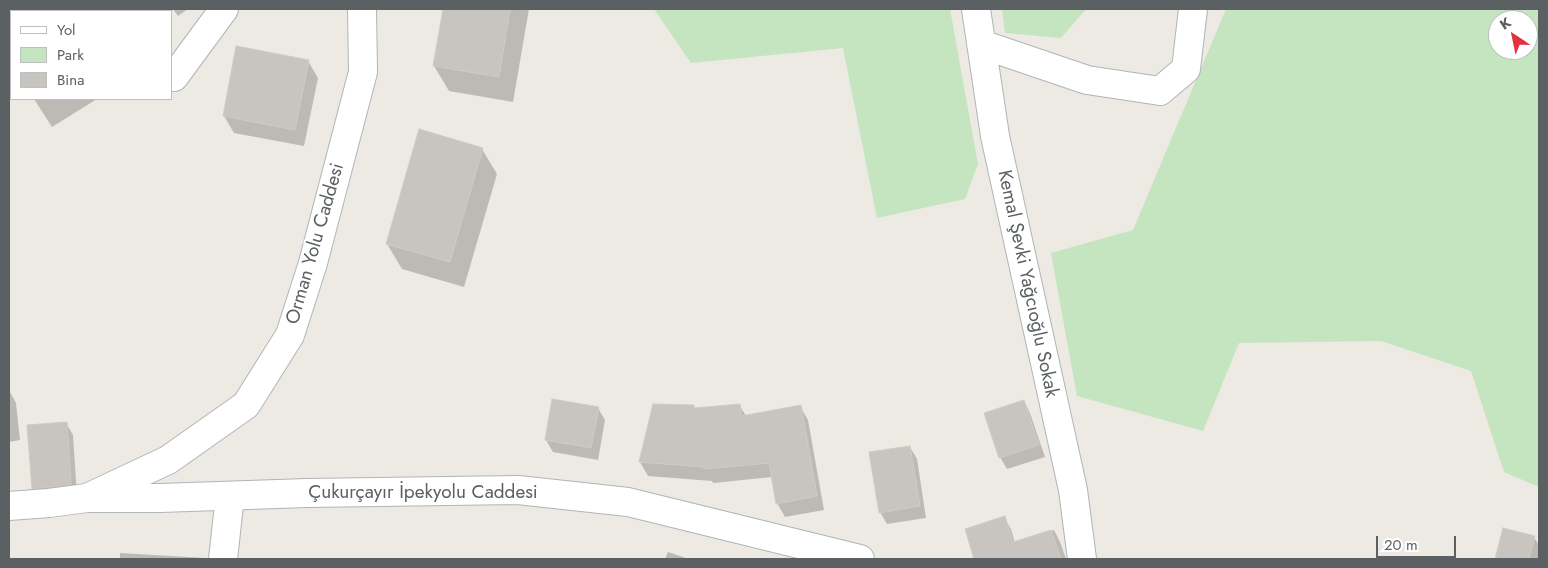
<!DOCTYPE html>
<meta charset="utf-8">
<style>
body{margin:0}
#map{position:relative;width:1548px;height:568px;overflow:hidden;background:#ede9e3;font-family:Jost,sans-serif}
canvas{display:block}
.frame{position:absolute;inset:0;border:10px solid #5b6063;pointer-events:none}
.legend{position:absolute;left:10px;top:10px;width:162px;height:90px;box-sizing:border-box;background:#fff;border:1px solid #bdbfc1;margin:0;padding:6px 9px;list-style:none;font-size:15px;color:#5b6063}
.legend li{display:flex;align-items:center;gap:10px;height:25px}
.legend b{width:25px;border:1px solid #bdbfc1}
.north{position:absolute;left:1488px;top:10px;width:50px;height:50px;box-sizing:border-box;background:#fff;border:1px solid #bdbfc1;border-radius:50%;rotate:326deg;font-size:14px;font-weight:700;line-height:20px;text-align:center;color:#5b6063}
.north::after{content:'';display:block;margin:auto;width:18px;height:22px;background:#e5313f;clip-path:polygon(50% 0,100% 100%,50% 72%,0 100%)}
.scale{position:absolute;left:1376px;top:536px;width:80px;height:22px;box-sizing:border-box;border:2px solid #5b6063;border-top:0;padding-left:6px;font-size:15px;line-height:18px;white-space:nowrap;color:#5b6063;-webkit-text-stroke:4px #fff;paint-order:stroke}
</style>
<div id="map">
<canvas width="1548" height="568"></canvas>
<div class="frame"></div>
<ul class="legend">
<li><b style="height:6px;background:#fff"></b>Yol</li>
<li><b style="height:14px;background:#c5e5c0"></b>Park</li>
<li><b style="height:14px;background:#c8c4bf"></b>Bina</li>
</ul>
<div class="north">K</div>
<div class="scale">20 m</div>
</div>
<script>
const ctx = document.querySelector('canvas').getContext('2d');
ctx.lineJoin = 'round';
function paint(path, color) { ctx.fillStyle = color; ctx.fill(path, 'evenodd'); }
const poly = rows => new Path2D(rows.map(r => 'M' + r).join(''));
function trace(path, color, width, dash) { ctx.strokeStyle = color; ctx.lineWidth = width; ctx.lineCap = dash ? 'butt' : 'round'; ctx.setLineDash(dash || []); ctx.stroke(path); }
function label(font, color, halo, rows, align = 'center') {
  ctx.font = font + ' Jost,sans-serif'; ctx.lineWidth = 4.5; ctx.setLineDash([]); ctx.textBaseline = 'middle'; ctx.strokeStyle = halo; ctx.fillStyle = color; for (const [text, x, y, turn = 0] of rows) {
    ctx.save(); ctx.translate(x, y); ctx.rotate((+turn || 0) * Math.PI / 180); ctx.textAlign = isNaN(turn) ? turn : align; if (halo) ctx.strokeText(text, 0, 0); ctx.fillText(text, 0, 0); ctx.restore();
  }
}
paint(poly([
 [654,9,950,9,978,164,965,199,877,218,843,48,691,63],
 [1002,9,1086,9,1061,38,1005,33],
 [1226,9,1539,9,1539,487,1504,472,1471,371,1381,341,1239,343,1203,431,1077,396,1051,253,1133,230],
 [1498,20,1528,20,1528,50,1498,50]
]), '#c5e5c0');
paint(poly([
 [16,9,75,9,76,11,12,11],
 [154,9,167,9,163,11,155,11],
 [173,9,188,9,178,16],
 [444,9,529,9,513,102,449,91,434,66],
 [11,12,11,63,9,59,9,13],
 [308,61,318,78,304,146,234,133,224,116],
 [34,99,97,99,52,127],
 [482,149,497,174,464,287,402,269,387,244],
 [9,390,16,403,20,440,9,442],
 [1024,401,1030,413,1045,457,1007,469,1000,457],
 [693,406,695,409,740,406,746,416,800,406,808,420,824,510,785,517,777,503,772,477,713,483,712,481,648,476,640,462],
 [598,408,605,420,598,460,553,452,546,440],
 [66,423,73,435,77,496,40,500,33,488],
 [910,447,917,459,926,518,887,524,880,512],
 [1004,517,1011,529,1015,543,1054,530,1060,542,1066,559,976,559,967,529],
 [1504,529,1534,537,1539,545,1539,559,1497,559],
 [668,552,689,559,665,559],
 [120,553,205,558,206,559,120,559],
 [475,558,545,558,545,559,475,559]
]), '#0003');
const building = poly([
 [443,9,510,9,499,77,433,66,443,9],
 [236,46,309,60,295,130,223,116,236,46],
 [419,129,483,148,450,262,386,244,419,129],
 [552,399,599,407,591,448,545,440,552,399],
 [1024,400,1039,445,999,458,984,413,1024,400],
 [653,404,694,405,694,408,740,404,741,416,801,405,817,496,776,504,769,463,704,469,704,467,639,462,653,404],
 [67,422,71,484,32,489,27,425,67,422],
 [910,446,920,506,879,513,869,452,910,446],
 [1005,516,1013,542,1051,530,1061,559,974,559,965,529,1005,516],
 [1503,528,1535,536,1529,559,1495,559,1503,528]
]);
paint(building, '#c8c4bf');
trace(building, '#d2cac1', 1);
const minor = poly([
 [976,9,995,136,1073,490,1082,559],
 [981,44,1087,80,1160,91,1186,69,1193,9],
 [174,77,224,9],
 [87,498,168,460,246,405,290,335,313,263,363,72,362,9],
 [223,559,230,496]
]);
const tertiary = poly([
 [9,506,49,503,87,498,160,498,307,493,518,490,628,502,860,559]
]);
trace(minor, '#b0b5b8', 30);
trace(tertiary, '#b0b5b8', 30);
trace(minor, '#fff', 28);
trace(tertiary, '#fff', 28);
label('19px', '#5b6063', '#fff', [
 ["Orman Yolu Caddesi",316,244,-74],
 ["Kemal Şevki Yağcıoğlu Sokak",1027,284,78],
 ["Çukurçayır İpekyolu Caddesi",423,493]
]);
</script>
